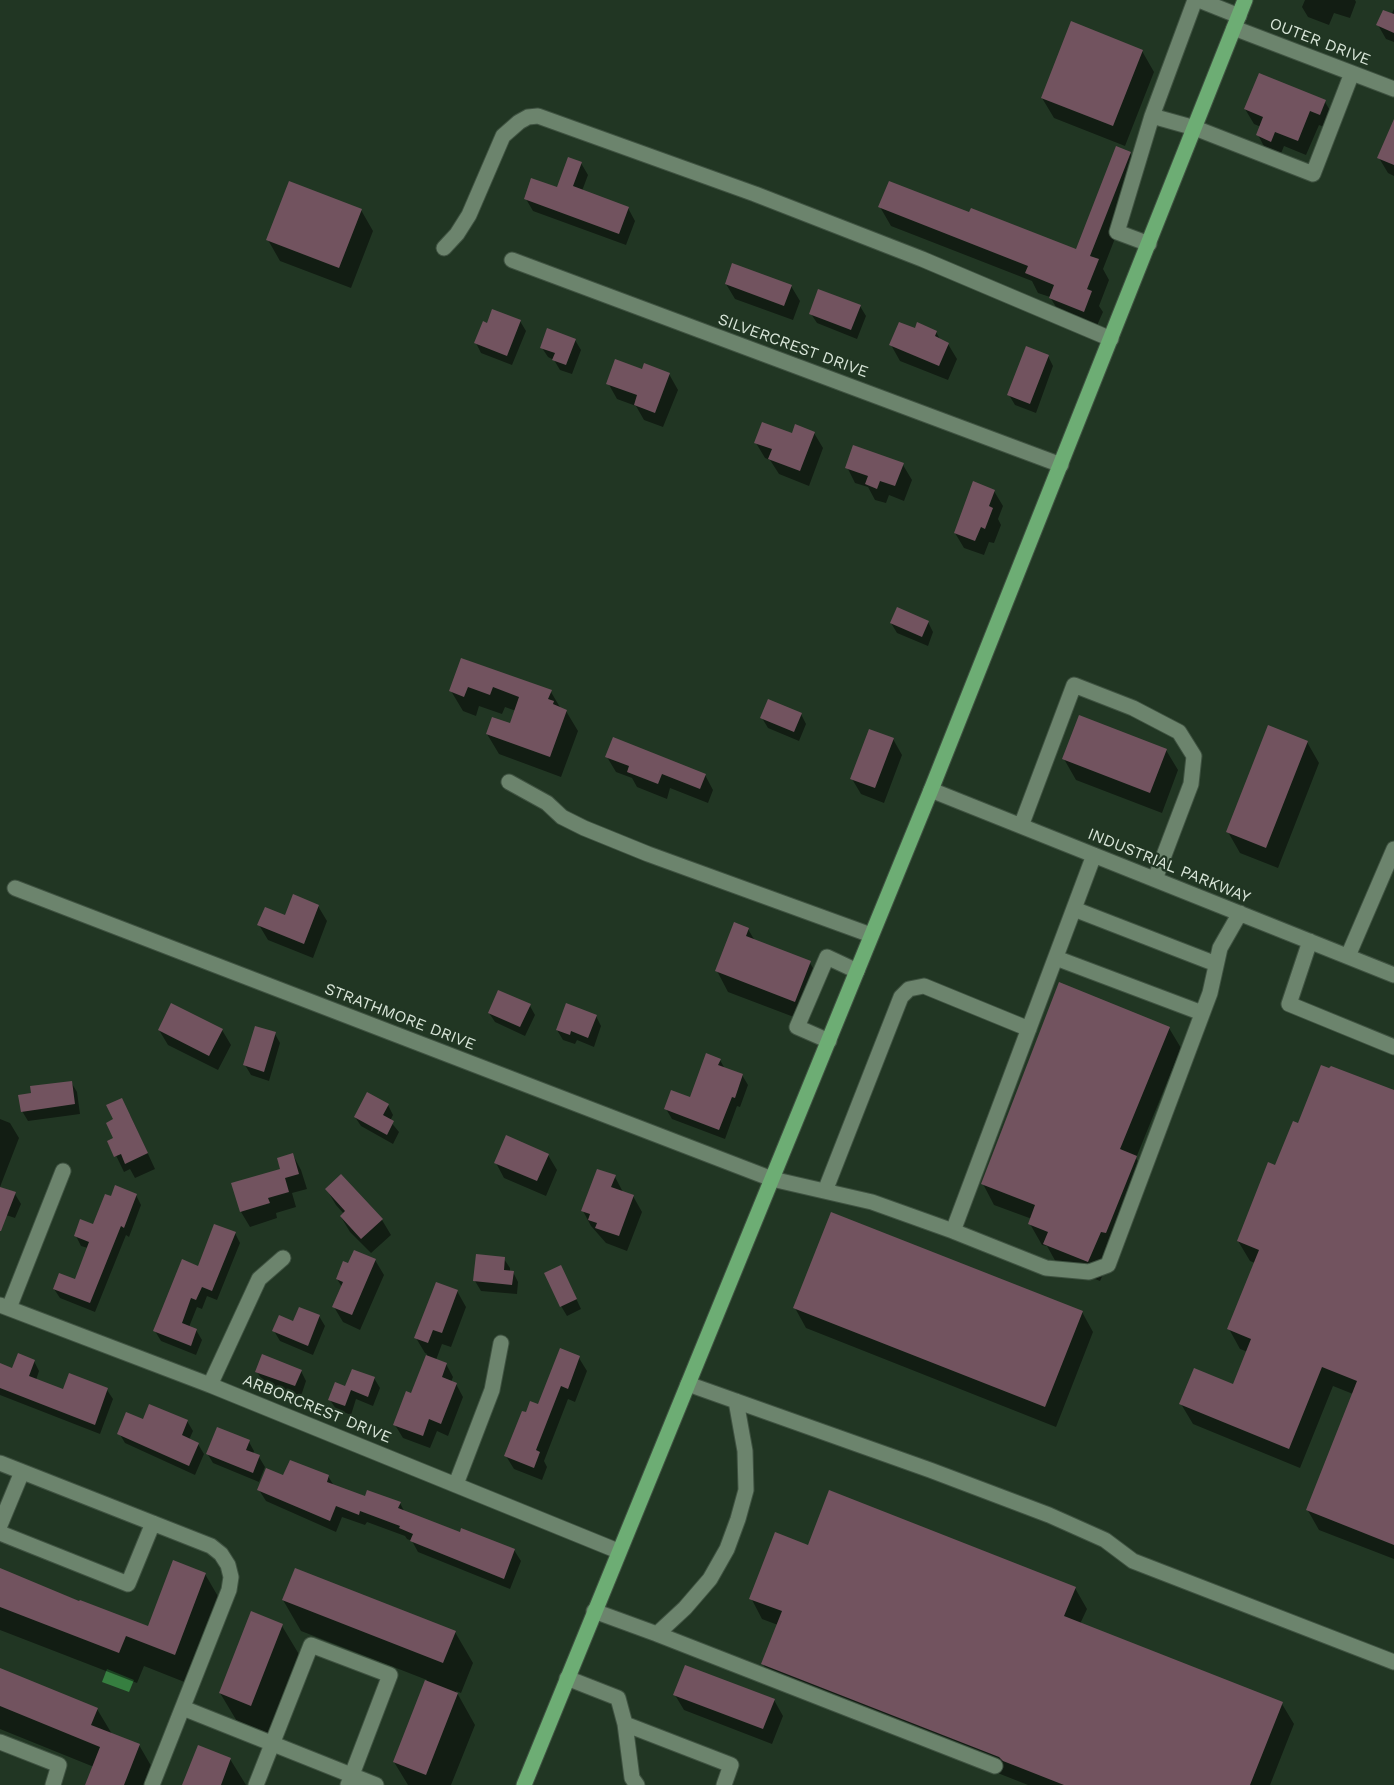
<!DOCTYPE html>
<style>
body{margin:0}
canvas{display:block;background:#213623}
</style>
<canvas width="1394" height="1785"></canvas>
<script>
const ctx = document.querySelector('canvas').getContext('2d');
ctx.lineJoin = 'round';
function paint(path, color) { ctx.fillStyle = color; ctx.fill(path, 'evenodd'); }
const poly = rows => new Path2D(rows.map(r => 'M' + r).join(''));
function trace(path, color, width, dash) { ctx.strokeStyle = color; ctx.lineWidth = width; ctx.lineCap = dash ? 'butt' : 'round'; ctx.setLineDash(dash || []); ctx.stroke(path); }
function label(font, color, halo, rows, align = 'center') {
  ctx.font = font + ' "Work Sans",sans-serif'; ctx.lineWidth = 4.5; ctx.setLineDash([]); ctx.textBaseline = 'middle'; ctx.strokeStyle = halo; ctx.fillStyle = color; for (const [text, x, y, turn = 0] of rows) {
    ctx.save(); ctx.translate(x, y); ctx.rotate((+turn || 0) * Math.PI / 180); ctx.textAlign = isNaN(turn) ? turn : align; if (halo) ctx.strokeText(text, 0, 0); ctx.fillText(text, 0, 0); ctx.restore();
  }
}
paint(poly([
 [107,1669,134,1680,129,1692,102,1682]
]), '#367f40');
paint(poly([
 [1305,0,1355,0,1356,2,1350,18,1334,13,1329,25,1308,17,1302,7],
 [1394,9,1394,42,1386,39,1378,25,1391,15],
 [1142,51,1154,72,1125,146,1054,118,1042,98],
 [1325,102,1334,117,1329,129,1319,125,1306,155,1284,146,1280,156,1266,150,1258,135,1261,127,1254,124,1245,109],
 [1394,136,1394,176,1388,173,1379,158],
 [1130,153,1141,172,1103,269,1109,280,1099,306,1103,312,1095,330,1062,317,1050,297,1038,293,1032,281,891,226,880,207,970,214,1077,251],
 [581,163,588,175,582,191,628,208,635,221,626,245,533,211,526,199,558,189],
 [361,210,373,231,351,288,280,261,268,240],
 [726,284,791,286,800,301,793,320,735,299],
 [860,306,866,316,857,339,817,323,811,314],
 [520,321,526,331,512,365,481,353,476,343,488,325],
 [915,330,936,332,941,341,948,344,957,359,948,380,900,361,891,345],
 [575,340,581,350,572,374,560,370,554,360,548,357,542,348],
 [1048,356,1053,366,1036,413,1015,405,1009,395],
 [642,371,669,374,678,390,663,427,644,420,636,406,617,399,608,383],
 [814,433,823,448,809,486,779,474,770,460,765,458,756,443,792,435],
 [903,465,912,480,904,501,889,495,886,503,875,500,868,487,855,483,847,467],
 [994,491,1003,506,998,519,1001,525,994,543,989,542,984,555,964,548,955,533],
 [928,622,933,632,928,646,897,633,891,623],
 [462,660,551,692,561,709,566,711,578,731,561,777,499,754,487,734,510,725,516,711,505,707,502,714,479,706,476,716,463,711,451,691],
 [801,714,806,724,799,741,768,728,762,718],
 [893,739,902,755,884,803,861,794,852,779],
 [1307,742,1319,763,1278,868,1240,853,1228,832],
 [1166,750,1178,770,1162,813,1076,780,1064,759],
 [607,757,705,775,713,790,708,803,670,788,667,799,637,787,632,778,616,772],
 [318,906,327,921,313,958,268,940,259,925],
 [748,929,755,941,810,963,822,983,807,1022,728,992,717,971],
 [530,1006,535,1015,525,1036,495,1022,489,1013],
 [596,1016,601,1026,594,1047,577,1040,575,1044,563,1040,557,1030],
 [1169,1028,1181,1048,1136,1158,1148,1178,1100,1281,1057,1264,1047,1246,1042,1245,1030,1224,1032,1219,994,1205,983,1184],
 [159,1030,222,1030,231,1045,218,1070,168,1045],
 [275,1034,280,1043,269,1081,251,1075,245,1065],
 [720,1060,725,1069,742,1075,748,1085,740,1107,737,1106,725,1139,672,1119,666,1109,691,1099],
 [71,1082,77,1092,80,1114,28,1121,22,1111],
 [1394,1092,1394,1559,1319,1530,1307,1509,1353,1394,1333,1386,1300,1468,1193,1424,1181,1404,1234,1386,1248,1352,1240,1349,1229,1329,1255,1263,1250,1261,1238,1241,1298,1125],
 [388,1105,393,1115,390,1121,399,1132,393,1144,361,1126,355,1117],
 [130,1115,155,1169,135,1178,130,1169,124,1172,109,1141,115,1139],
 [0,1119,10,1123,19,1138,0,1187],
 [293,1155,301,1170,307,1189,292,1193,296,1207,276,1213,277,1218,250,1227,241,1212,282,1170],
 [548,1155,557,1170,546,1196,504,1178,496,1163],
 [615,1177,623,1192,633,1196,642,1212,627,1251,606,1243,591,1226,583,1211],
 [0,1188,15,1194,21,1204,15,1218,3,1214,0,1222],
 [327,1190,382,1220,391,1235,371,1253,350,1232,341,1217,344,1214,336,1205],
 [136,1195,141,1205,129,1237,126,1235,95,1312,60,1298,54,1289,76,1281,88,1248,81,1246,76,1236,94,1226,112,1197],
 [235,1233,240,1243,217,1300,207,1296,202,1309,197,1307,189,1327,196,1330,202,1340,196,1355,161,1341,155,1331,199,1268],
 [504,1259,510,1268,510,1272,513,1272,518,1282,517,1294,481,1291,475,1281],
 [375,1260,384,1275,360,1330,343,1322,334,1307,342,1287,337,1279,349,1265],
 [566,1277,581,1309,567,1316,561,1306],
 [457,1291,466,1307,451,1347,442,1344,436,1360,446,1364,453,1377,451,1382,456,1384,463,1397,448,1436,437,1431,430,1448,403,1438,395,1425,412,1395,427,1354,425,1353,416,1338],
 [795,1308,1082,1312,1093,1332,1056,1427,806,1328],
 [319,1316,325,1326,313,1355,280,1341,274,1331],
 [561,1350,579,1358,587,1371,575,1402,568,1399,544,1461,547,1467,542,1480,514,1469,506,1456,526,1414,539,1406],
 [34,1361,39,1371,36,1380,63,1391,107,1390,113,1399,100,1434,0,1395,0,1366,13,1370],
 [301,1371,306,1381,301,1396,263,1381,257,1372],
 [374,1378,380,1388,373,1406,356,1399,351,1415,336,1409,330,1400,346,1388],
 [143,1421,187,1421,193,1431,189,1440,198,1444,204,1454,195,1475,125,1443,119,1433],
 [249,1442,254,1451,253,1454,259,1457,265,1467,259,1482,213,1463,207,1453],
 [328,1476,334,1486,366,1498,400,1503,404,1511,461,1533,514,1550,521,1561,510,1589,418,1552,412,1541,407,1539,405,1536,367,1522,365,1525,342,1517,336,1532,266,1501,259,1490,284,1477],
 [809,1546,1075,1588,1087,1609,1080,1624,1282,1704,1294,1724,1270,1785,1028,1785,775,1685,763,1664,778,1625,762,1619,751,1598],
 [0,1571,149,1628,205,1574,223,1605,192,1685,144,1666,137,1683,0,1630],
 [283,1600,455,1632,473,1663,461,1693,456,1691,475,1725,451,1785,408,1785,394,1762,427,1680,301,1631],
 [251,1613,282,1626,300,1656,269,1736,238,1723,220,1693],
 [0,1669,97,1709,112,1734,139,1745,157,1776,153,1785,87,1785,94,1767,0,1729],
 [675,1695,774,1700,783,1716,772,1744,684,1710],
 [230,1759,246,1785,183,1785]
]), '#0007');
paint(poly([
 [1383,10,1394,14,1394,33,1376,25],
 [1071,21,1143,50,1113,126,1041,98],
 [1259,73,1326,100,1320,115,1310,111,1298,141,1275,132,1271,142,1256,135,1263,117,1244,109],
 [1394,119,1394,165,1377,158],
 [1116,146,1131,152,1090,256,1099,259,1087,289,1092,291,1084,312,1049,298,1054,285,1025,273,1028,266,878,207,889,181,969,212,971,208,1076,249],
 [568,157,582,162,573,186,629,207,619,234,524,199,531,178,557,187],
 [289,181,362,209,339,268,266,240],
 [732,263,792,285,784,306,725,284],
 [818,289,861,305,851,330,809,314],
 [492,309,521,320,507,356,474,343,483,321,487,323],
 [899,322,915,328,917,322,937,331,935,336,949,343,939,366,889,345],
 [547,328,576,339,566,365,552,360,555,353,540,348],
 [1026,346,1049,355,1030,404,1007,395],
 [615,359,642,369,644,363,670,373,655,413,634,405,637,395,606,384],
 [762,422,792,433,795,424,815,432,800,471,768,459,772,449,754,443],
 [853,445,904,463,895,486,880,481,877,489,865,484,868,476,845,468],
 [973,481,995,490,989,506,993,508,985,529,981,527,975,541,954,533],
 [897,607,929,621,922,637,890,623],
 [461,658,552,690,548,699,554,701,553,704,567,710,550,757,486,734,492,717,510,723,519,697,493,687,490,695,468,687,464,697,449,691],
 [768,699,802,713,794,732,760,718],
 [1079,715,1167,749,1150,793,1062,759],
 [1268,725,1308,741,1266,848,1226,832],
 [869,729,894,738,875,788,850,779],
 [613,737,706,774,700,789,662,774,658,784,627,772,629,766,605,757],
 [293,894,319,905,304,944,257,925,265,907,285,915],
 [734,922,749,928,746,936,811,961,795,1002,715,971],
 [1059,982,1170,1027,1120,1149,1137,1156,1106,1233,1101,1232,1088,1262,1043,1244,1048,1232,1028,1224,1035,1205,981,1184],
 [498,990,531,1004,520,1027,488,1013],
 [171,1003,223,1029,209,1056,158,1030],
 [566,1003,597,1015,588,1038,571,1031,570,1035,556,1030],
 [255,1026,276,1032,264,1072,243,1065],
 [706,1053,721,1059,718,1065,743,1074,735,1098,732,1097,719,1130,664,1109,671,1090,690,1097],
 [1321,1065,1329,1068,1331,1066,1394,1090,1394,1545,1306,1510,1357,1381,1322,1367,1289,1449,1179,1404,1194,1368,1233,1384,1251,1339,1227,1329,1259,1250,1237,1241,1268,1162,1275,1165,1293,1121,1298,1123],
 [72,1081,75,1104,21,1112,18,1095,31,1093,30,1086],
 [367,1092,389,1104,383,1115,394,1121,387,1135,354,1117],
 [122,1098,148,1153,125,1164,121,1154,114,1157,107,1141,113,1138,106,1123,113,1119,106,1105],
 [506,1135,549,1154,537,1181,494,1163],
 [293,1153,299,1174,285,1178,289,1192,268,1198,270,1203,240,1212,231,1183,280,1169,277,1158],
 [597,1169,616,1175,611,1187,634,1195,619,1236,595,1228,597,1223,588,1220,590,1214,581,1211],
 [341,1174,383,1219,361,1239,340,1216,345,1211,325,1189],
 [115,1185,137,1194,124,1228,121,1226,90,1303,53,1289,59,1273,75,1279,89,1242,74,1236,80,1219,93,1224,105,1194,111,1196],
 [0,1187,16,1192,1,1231,0,1231],
 [831,1212,1083,1311,1045,1407,793,1308],
 [214,1224,236,1232,212,1291,202,1287,196,1300,191,1298,182,1323,197,1329,191,1346,153,1331,182,1259,198,1266],
 [354,1250,376,1259,352,1315,332,1307,343,1282,336,1279,343,1261,348,1263],
 [476,1254,505,1257,504,1270,514,1271,512,1285,473,1281],
 [561,1265,577,1299,560,1307,544,1273],
 [436,1282,458,1290,442,1333,433,1330,428,1343,414,1338],
 [299,1307,320,1315,308,1346,272,1331,279,1315,293,1321],
 [560,1348,580,1356,568,1389,561,1386,536,1450,540,1452,534,1468,504,1456,522,1411,526,1412,530,1401,538,1404],
 [18,1353,35,1360,29,1376,63,1389,69,1373,108,1388,95,1425,0,1388,0,1363,12,1368],
 [262,1354,302,1370,295,1386,255,1372],
 [426,1355,447,1363,442,1377,457,1383,441,1424,429,1419,423,1436,393,1425,406,1391,411,1393],
 [352,1369,375,1377,368,1397,351,1390,345,1406,328,1400,335,1382,345,1386],
 [149,1404,188,1420,182,1435,199,1443,189,1466,117,1434,126,1412,143,1419],
 [217,1427,250,1440,246,1450,260,1455,253,1473,206,1454],
 [290,1460,329,1475,327,1482,365,1496,367,1490,401,1502,398,1508,460,1532,461,1528,515,1549,504,1579,410,1541,413,1534,399,1528,400,1526,360,1511,359,1515,336,1506,330,1521,257,1490,266,1468,283,1475],
 [829,1490,1076,1587,1064,1616,1283,1702,1250,1785,1064,1785,1003,1761,999,1757,761,1664,782,1611,749,1599,775,1532,808,1545],
 [173,1560,206,1573,175,1655,126,1636,119,1653,0,1607,0,1568,79,1601,80,1600,148,1626],
 [295,1568,456,1631,443,1663,282,1600],
 [251,1611,283,1624,251,1706,219,1693],
 [685,1665,775,1699,763,1729,673,1695],
 [0,1668,98,1708,91,1725,140,1744,124,1785,85,1785,100,1747,0,1706],
 [425,1680,458,1693,426,1775,393,1762],
 [198,1745,231,1758,221,1785,182,1785]
]), '#72535f');
const minor = poly([
 [1195,0,1152,116,1195,128,1313,174,1352,73],
 [1199,0,1239,16],
 [1234,28,1394,89],
 [1149,244,1117,232,1152,116],
 [444,248,457,234,469,215,503,136,519,122,528,117,538,116,755,194,922,259,1111,339],
 [512,260,1061,465],
 [509,782,547,803,562,817,584,828,648,854,871,935],
 [931,790,1394,975],
 [1021,826,1074,685,1133,708,1179,732,1194,756,1191,784,1155,879],
 [1094,855,953,1231,1046,1268,1089,1272,1108,1265,1210,993,1220,948,1240,913],
 [15,888,772,1179,872,1202,953,1231],
 [1074,909,1216,964],
 [1310,941,1289,1004,1394,1047],
 [1348,956,1394,849],
 [1056,958,1202,1013],
 [829,1041,797,1027,827,957,857,971],
 [825,1191,901,997,909,989,924,986,1029,1029],
 [0,1305,210,1385,618,1551],
 [9,1308,63,1171],
 [688,1384,930,1470,1049,1515,1105,1540,1133,1561,1394,1662],
 [210,1385,259,1279,283,1258],
 [0,1463,211,1546,221,1554,228,1565,231,1577,229,1590,152,1785],
 [456,1484,492,1390,501,1343],
 [0,1525,22,1472],
 [0,1533,128,1584,153,1523],
 [594,1611,657,1634,685,1608,710,1579,727,1549,738,1519,746,1490,745,1451,736,1401],
 [657,1634,995,1766],
 [567,1678,618,1698,625,1724,632,1778,637,1785],
 [183,1708,376,1785],
 [625,1724,731,1765,724,1785],
 [0,1742,59,1765,53,1785],
 [256,1785,311,1645,390,1675,348,1785]
]);
const major = poly([
 [524,1785,931,790,1245,0]
]);
trace(minor, '#3f5241', 17);
trace(major, '#3f5241', 17);
trace(minor, '#6c846d', 15);
trace(major, '#6dad74', 15);
label('16px', '#d9e6d9', '#213623', [
 ["OUTER DRIVE",1320,42,21],
 ["SILVERCREST DRIVE",793,346,20],
 ["INDUSTRIAL PARKWAY",1169,866,22],
 ["STRATHMORE DRIVE",400,1017,21],
 ["ARBORCREST DRIVE",317,1409,22]
]);
</script>
